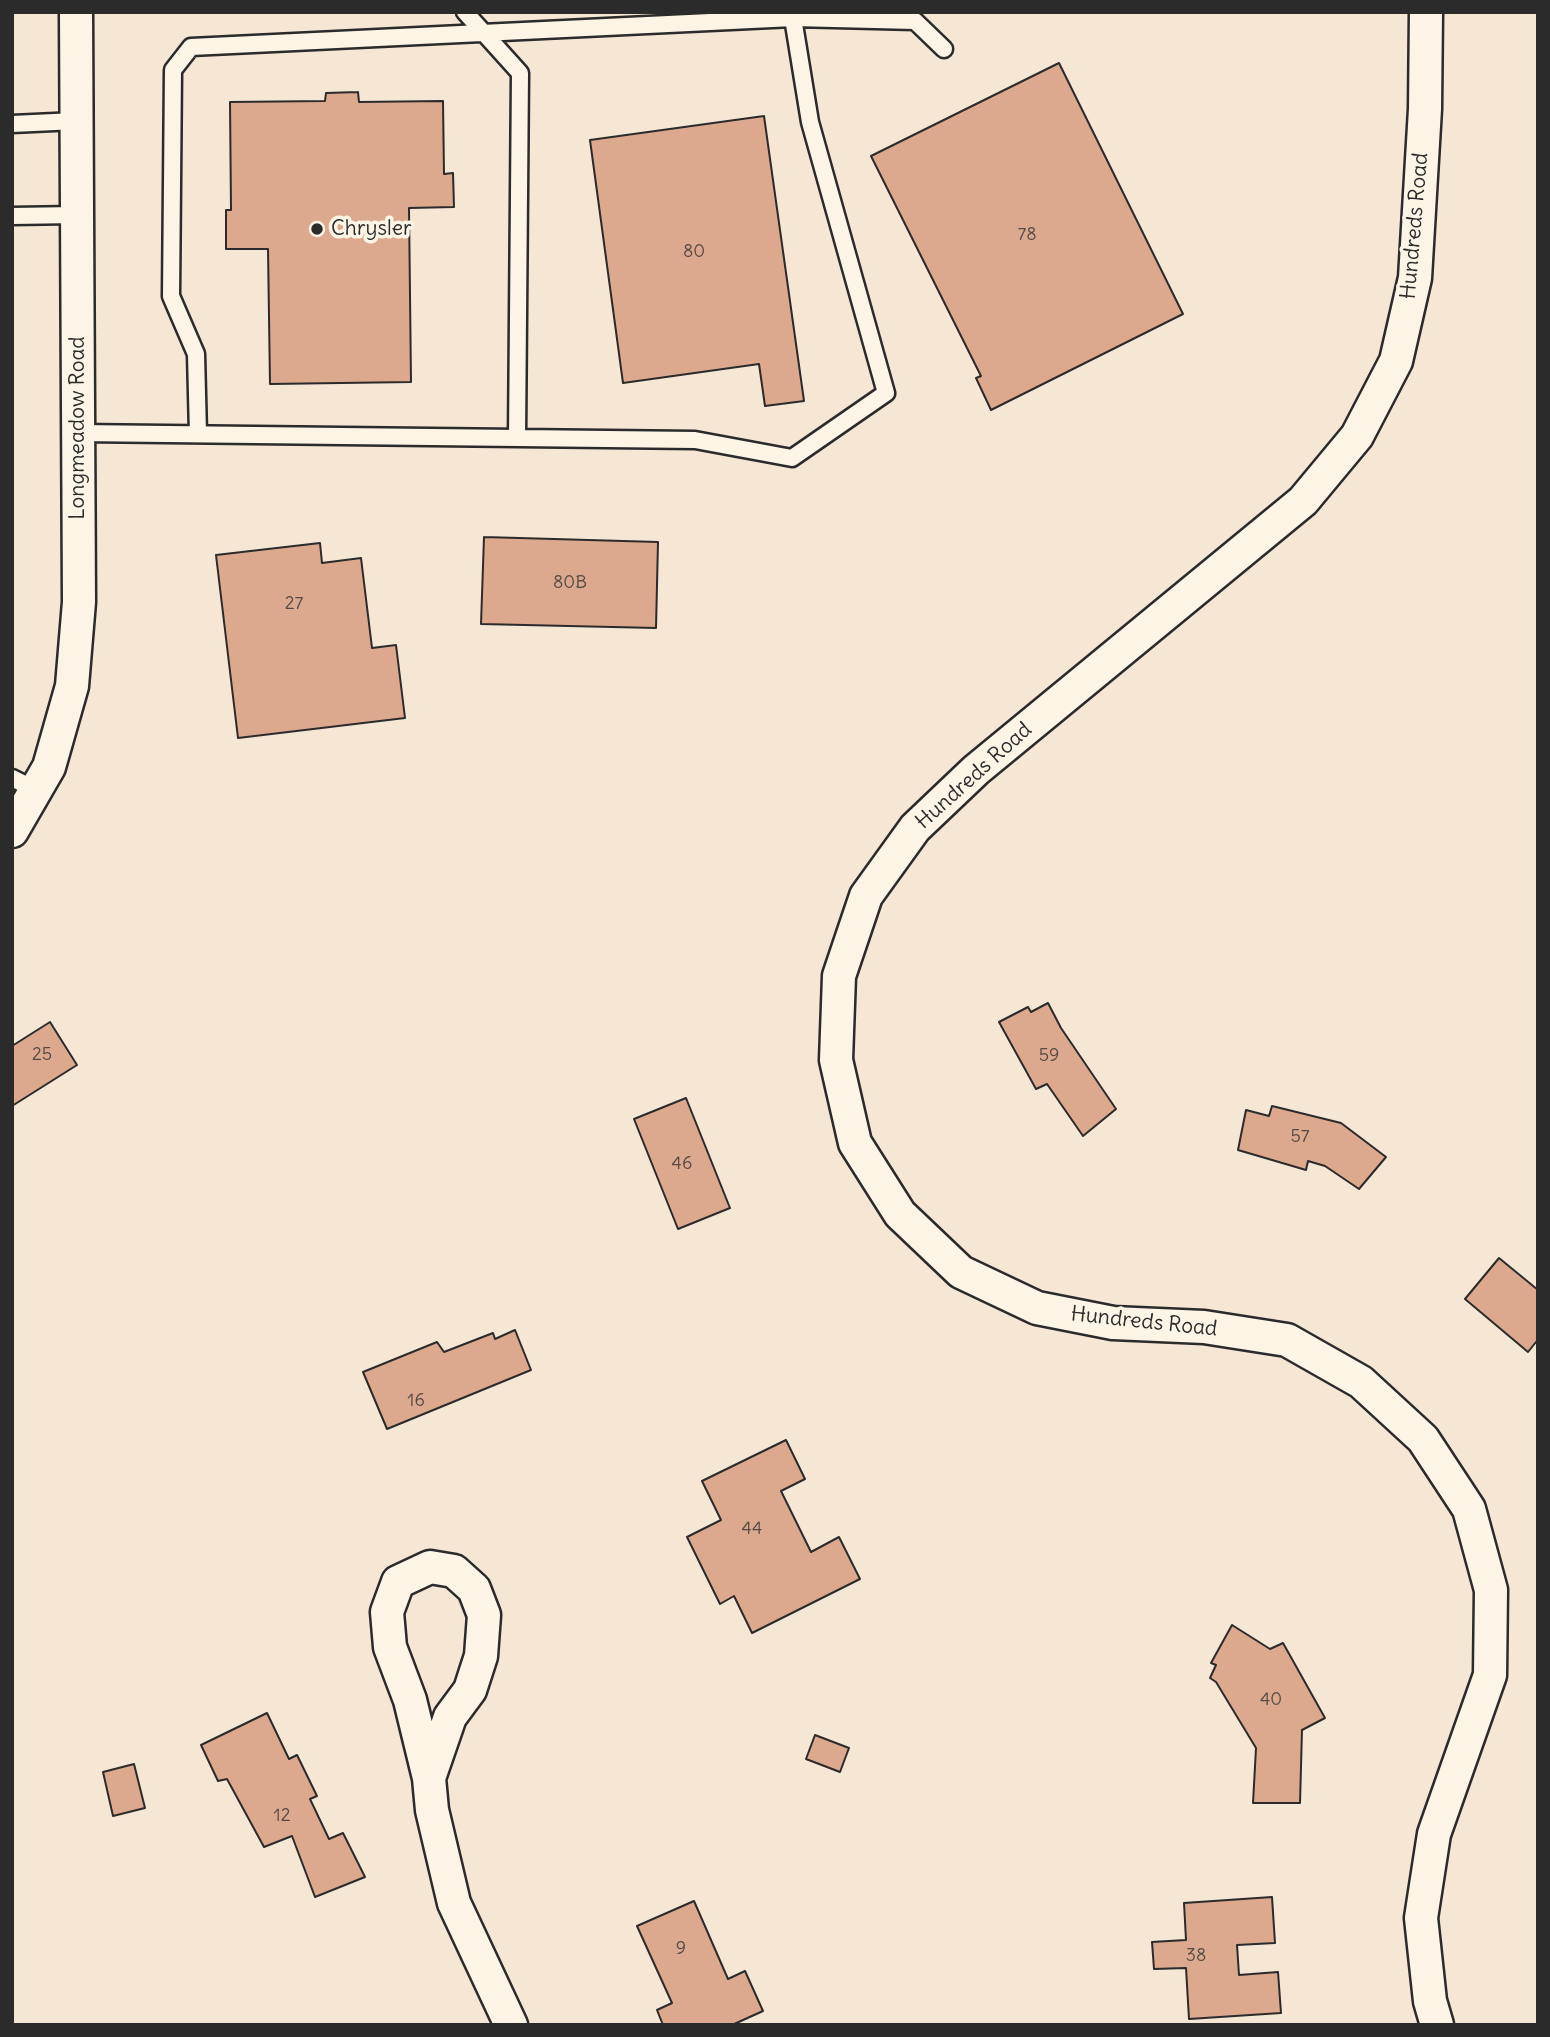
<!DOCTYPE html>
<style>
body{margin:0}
#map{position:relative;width:1550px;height:2037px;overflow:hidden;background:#f6e6d4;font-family:Delius,sans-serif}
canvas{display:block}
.frame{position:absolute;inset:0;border:14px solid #2b2b2b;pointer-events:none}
</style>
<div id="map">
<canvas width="1550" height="2037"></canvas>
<div class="frame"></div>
</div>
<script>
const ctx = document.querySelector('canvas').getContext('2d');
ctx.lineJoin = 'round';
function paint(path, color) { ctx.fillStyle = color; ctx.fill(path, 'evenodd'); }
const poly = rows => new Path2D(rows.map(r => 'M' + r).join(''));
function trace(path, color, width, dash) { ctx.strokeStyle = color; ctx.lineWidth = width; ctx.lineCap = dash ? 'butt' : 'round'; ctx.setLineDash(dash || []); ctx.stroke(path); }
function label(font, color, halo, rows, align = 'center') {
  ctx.font = font + ' Delius,sans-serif'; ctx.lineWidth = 7; ctx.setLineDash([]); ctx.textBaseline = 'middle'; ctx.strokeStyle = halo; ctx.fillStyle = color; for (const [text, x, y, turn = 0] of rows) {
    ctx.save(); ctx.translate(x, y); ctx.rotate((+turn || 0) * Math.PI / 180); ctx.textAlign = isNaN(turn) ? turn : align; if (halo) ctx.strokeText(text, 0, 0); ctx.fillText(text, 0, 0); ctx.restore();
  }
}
const building = poly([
 [1059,63,1183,314,991,410,976,378,981,376,871,156,1059,63],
 [358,92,359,102,443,101,444,174,453,173,454,207,409,208,411,382,270,384,268,249,226,249,226,210,231,210,230,102,325,101,326,93,358,92],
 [764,116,804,401,765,406,759,364,623,383,590,140,764,116],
 [484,537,658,542,656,628,481,624,484,537],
 [320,543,322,563,361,558,372,648,396,645,405,718,238,738,216,555,320,543],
 [1048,1003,1061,1028,1116,1109,1083,1136,1047,1084,1036,1089,999,1022,1028,1007,1031,1012,1048,1003],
 [50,1022,77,1065,12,1106,12,1046,50,1022],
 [686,1098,730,1208,678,1229,634,1119,686,1098],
 [1272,1106,1341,1123,1386,1157,1359,1189,1325,1166,1308,1161,1306,1170,1238,1150,1246,1110,1269,1116,1272,1106],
 [1499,1258,1538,1290,1538,1345,1536,1342,1528,1352,1465,1299,1499,1258],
 [515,1330,531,1370,387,1429,363,1372,437,1342,444,1352,493,1333,495,1339,515,1330],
 [786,1440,805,1479,781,1491,811,1552,839,1537,860,1579,752,1633,734,1596,720,1604,687,1537,721,1520,702,1481,786,1440],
 [1232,1625,1270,1649,1283,1643,1325,1718,1302,1730,1300,1803,1253,1803,1256,1748,1216,1682,1210,1678,1216,1665,1211,1663,1232,1625],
 [267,1713,289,1759,297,1755,317,1796,310,1799,329,1839,343,1833,365,1877,315,1897,292,1836,264,1847,227,1779,218,1781,201,1745,267,1713],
 [815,1735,849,1748,840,1772,806,1759,815,1735],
 [134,1764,145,1808,113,1816,103,1772,134,1764],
 [1272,1897,1275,1943,1237,1945,1239,1975,1278,1972,1281,2013,1189,2019,1186,1968,1154,1969,1152,1942,1186,1940,1184,1903,1272,1897],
 [694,1901,728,1979,745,1971,763,2011,732,2025,663,2025,657,2010,672,2003,637,1926,694,1901]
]);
paint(building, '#dca98f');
trace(building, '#2b2b2b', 2);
const lane = poly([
 [465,12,520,73,517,438],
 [12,124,76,121],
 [12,216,76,215],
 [78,433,695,440,792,458,886,393,810,122,792,12],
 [198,434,196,354,171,296,173,70,191,47,793,18,915,21,944,49],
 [12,778,36,790]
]);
const street = poly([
 [1426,12,1425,109,1415,278,1396,361,1357,436,1303,501,976,770,915,828,866,896,839,976,836,1060,855,1143,900,1214,961,1272,1037,1308,1113,1323,1204,1327,1287,1340,1361,1382,1423,1439,1469,1509,1491,1590,1490,1675,1434,1834,1421,1918,1430,2001,1437,2025],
 [12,831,49,767,72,686,79,602,76,12],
 [429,1778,450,1717,470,1690,481,1656,484,1615,474,1589,454,1571,430,1567,398,1582,387,1612,390,1647,410,1700,429,1778,432,1810,454,1903,511,2025]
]);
trace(lane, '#2b2b2b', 21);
trace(street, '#2b2b2b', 37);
trace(lane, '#fcf5e5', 16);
trace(street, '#fcf5e5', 32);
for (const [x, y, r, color] of [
 [317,229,7,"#2b2b2b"]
]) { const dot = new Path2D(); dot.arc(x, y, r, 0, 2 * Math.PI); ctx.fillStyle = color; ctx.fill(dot); trace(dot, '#fcf5e5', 2.5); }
label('18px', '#574a44', null, [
 ["78",1027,235],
 ["80",694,252],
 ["80B",570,583],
 ["27",294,604],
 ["25",42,1055],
 ["59",1049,1056],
 ["57",1300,1137],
 ["46",682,1164],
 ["16",416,1401],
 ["44",752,1529],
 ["40",1271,1700],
 ["12",282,1816],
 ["9",681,1949],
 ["38",1196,1956]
]);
label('21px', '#2b2b2b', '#fcf5e5', [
 ["Hundreds Road",1415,226,-85],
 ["Longmeadow Road",78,428,-90],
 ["Hundreds Road",974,776,-42],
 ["Hundreds Road",1144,1322,6]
]);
label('21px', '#2b2b2b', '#fcf5e5', [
 ["Chrysler",331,229]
], 'left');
</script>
